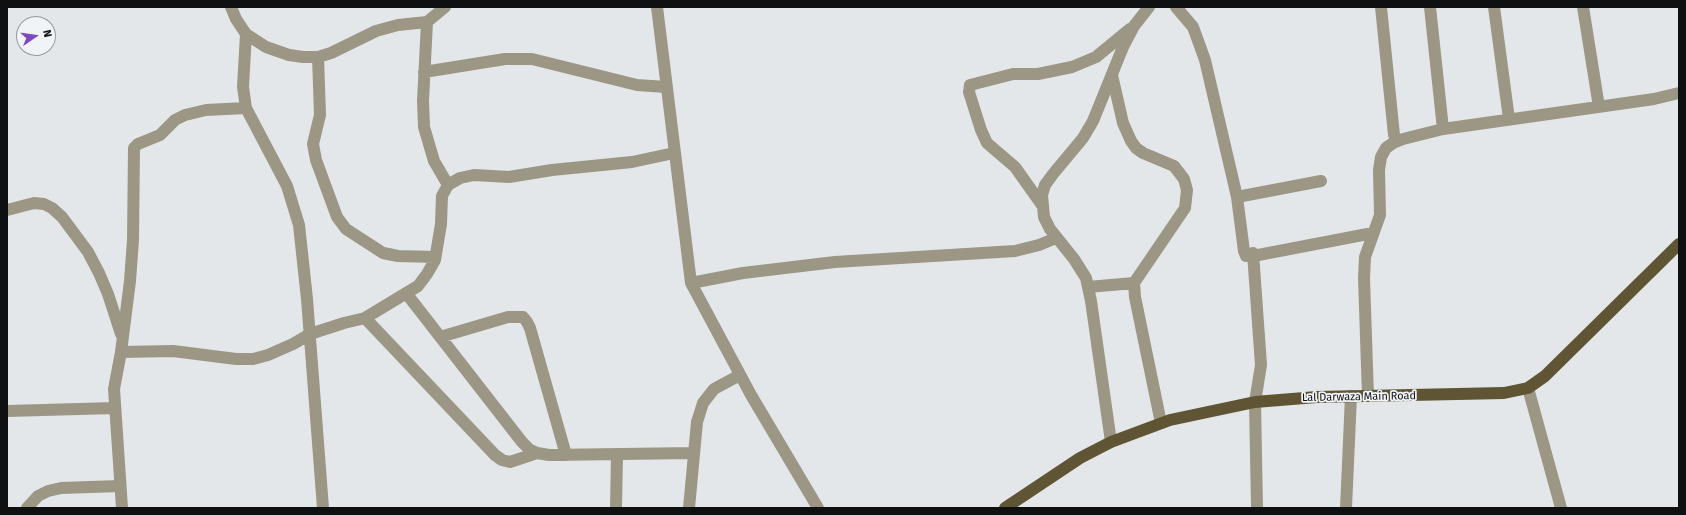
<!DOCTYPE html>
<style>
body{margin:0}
#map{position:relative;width:1686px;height:515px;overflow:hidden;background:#e4e7ea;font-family:"Fira Sans",sans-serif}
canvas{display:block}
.frame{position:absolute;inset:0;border:8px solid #0f1011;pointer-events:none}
.north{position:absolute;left:16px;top:16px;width:40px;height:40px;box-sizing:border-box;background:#f1f4f7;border:1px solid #97999b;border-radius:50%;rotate:77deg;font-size:11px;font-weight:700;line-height:16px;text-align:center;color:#0f1011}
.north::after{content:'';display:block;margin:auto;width:14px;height:18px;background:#7e49c0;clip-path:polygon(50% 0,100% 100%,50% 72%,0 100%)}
</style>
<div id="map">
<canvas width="1686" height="515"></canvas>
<div class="frame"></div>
<div class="north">N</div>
</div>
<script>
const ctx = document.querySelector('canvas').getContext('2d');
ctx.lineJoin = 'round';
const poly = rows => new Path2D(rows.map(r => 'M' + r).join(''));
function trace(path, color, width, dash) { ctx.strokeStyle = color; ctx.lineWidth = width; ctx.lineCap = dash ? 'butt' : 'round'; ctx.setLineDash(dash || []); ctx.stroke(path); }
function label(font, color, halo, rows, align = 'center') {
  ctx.font = font + ' "Fira Sans",sans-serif'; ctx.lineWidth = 3.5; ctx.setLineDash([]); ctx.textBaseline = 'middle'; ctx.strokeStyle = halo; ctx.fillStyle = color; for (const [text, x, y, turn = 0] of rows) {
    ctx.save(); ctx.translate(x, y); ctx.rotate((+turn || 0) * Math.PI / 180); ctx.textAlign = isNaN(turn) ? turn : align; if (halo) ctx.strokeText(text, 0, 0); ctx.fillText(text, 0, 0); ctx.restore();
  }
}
trace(poly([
 [231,7,236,19,246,34,266,47,289,55,303,57,318,57,331,53,376,31,398,25,427,22,445,7],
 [657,7,691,283,751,395,818,508],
 [1176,7,1193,27,1205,60,1237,197,1244,251,1246,256,1253,256,1373,233],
 [1381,7,1394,135],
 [1430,7,1443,129],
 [1494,7,1509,119],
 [1583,7,1599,107],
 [427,22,423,101,424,127,434,161,448,185],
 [246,34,243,87,246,108,287,186,299,225,307,299,323,508],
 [318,57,320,115,313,144,316,160,337,217,346,229,383,253,398,256,435,257],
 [424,72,505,59,532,59,637,85,666,87],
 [1112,75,1123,123,1131,141,1136,148,1143,153,1174,166,1184,179,1187,190,1185,208,1134,283,1135,297,1161,423],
 [1237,197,1321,181],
 [1042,205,1015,167,987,143,981,130,969,92,970,85,1013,74,1038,74,1072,67,1096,57,1130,29],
 [7,210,34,203,44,204,52,208,62,217,88,252,99,273,108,294,121,334],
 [1253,253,1261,365,1255,402,1257,508],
 [691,283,743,273,835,262,1015,251,1039,245,1056,238],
 [1088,287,1134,283],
 [406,293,522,442,529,449,537,453,549,455,693,453],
 [365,318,495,455,502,460,510,462,537,453],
 [440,337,508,317,523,317,527,322,530,328,566,455],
 [121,352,130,281,133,240,134,148,138,144,160,135,175,120,185,115,206,110,246,108],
 [1528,388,1561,508],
 [1368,396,1364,278,1365,257,1380,215,1379,170,1381,157,1386,148,1393,143,1403,139,1443,129,1654,99,1679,93],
 [7,411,115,408],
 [1111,442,1091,301,1086,278,1074,259,1050,229,1044,217,1042,195,1045,185,1053,174,1083,138,1093,121,1123,47,1134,26,1149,7],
 [27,508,38,496,48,491,61,488,120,486],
 [122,508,114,389,121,352,173,351,236,359,253,359,268,355,293,344,310,334,344,323,365,318,418,286,427,274,435,260,441,224,442,196,448,185,460,178,474,175,509,177,552,170,632,162,674,153],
 [616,508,617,454],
 [689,508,697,422,703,403,714,389,740,375],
 [1346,508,1351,396]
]), '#9c9684', 12);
trace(poly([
 [1005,508,1080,458,1111,442,1170,420,1255,402,1317,397,1504,393,1528,388,1545,376,1679,244]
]), '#5f5433', 12);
label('11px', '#0f1011', '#f1f4f7', [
 ["Lal Darwaza Main Road",1359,397,-1]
]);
</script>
